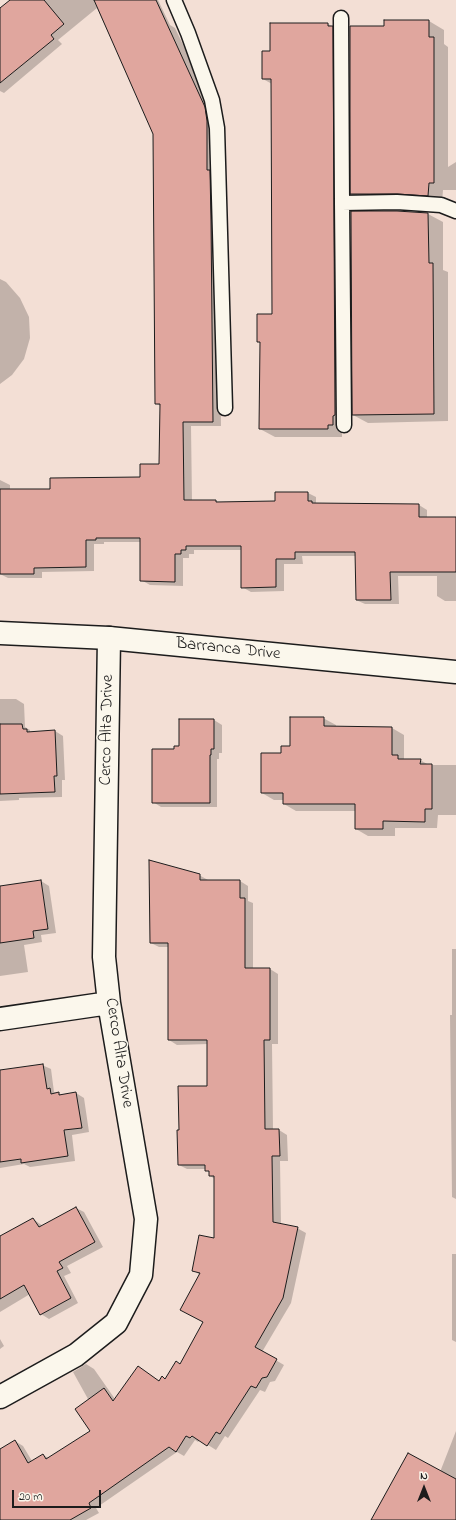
<!DOCTYPE html>
<style>
body{margin:0}
#map{position:relative;width:456px;height:1520px;overflow:hidden;background:#f3dfd5;font-family:"Indie Flower",sans-serif}
canvas{display:block}
.north{position:absolute;left:404px;top:1468px;width:40px;height:40px;-webkit-text-stroke:3px #fbf7ec;paint-order:stroke;rotate:0deg;font-size:11px;font-weight:700;line-height:16px;text-align:center;color:#1c1c1c}
.north::after{content:'';display:block;margin:auto;width:14px;height:18px;background:#1c1c1c;clip-path:polygon(50% 0,100% 100%,50% 72%,0 100%)}
.scale{position:absolute;left:12px;top:1490px;width:89px;height:18px;box-sizing:border-box;border:2px solid #1c1c1c;border-top:0;padding-left:5px;font-size:12px;line-height:14px;white-space:nowrap;color:#1c1c1c;-webkit-text-stroke:3px #fbf7ec;paint-order:stroke}
</style>
<div id="map">
<canvas width="456" height="1520"></canvas>
<div class="north">N</div>
<div class="scale">20 m</div>
</div>
<script>
const ctx = document.querySelector('canvas').getContext('2d');
ctx.lineJoin = 'round';
function paint(path, color) { ctx.fillStyle = color; ctx.fill(path, 'evenodd'); }
const poly = rows => new Path2D(rows.map(r => 'M' + r).join(''));
function trace(path, color, width, dash) { ctx.strokeStyle = color; ctx.lineWidth = width; ctx.lineCap = dash ? 'butt' : 'round'; ctx.setLineDash(dash || []); ctx.stroke(path); }
function label(font, color, halo, rows, align = 'center') {
  ctx.font = font + ' "Indie Flower",sans-serif'; ctx.lineWidth = 3; ctx.setLineDash([]); ctx.textBaseline = 'middle'; ctx.strokeStyle = halo; ctx.fillStyle = color; for (const [text, x, y, turn = 0] of rows) {
    ctx.save(); ctx.translate(x, y); ctx.rotate((+turn || 0) * Math.PI / 180); ctx.textAlign = isNaN(turn) ? turn : align; if (halo) ctx.strokeText(text, 0, 0); ctx.fillText(text, 0, 0); ctx.restore();
  }
}
paint(poly([
 [12,0,158,0,170,25,175,28,189,57,213,112,219,226,221,426,191,426,192,501,216,501,220,503,276,502,276,493,308,493,316,497,316,504,419,505,427,510,427,518,456,518,456,601,445,601,437,596,437,576,398,576,399,604,365,604,356,600,356,556,302,556,303,564,284,564,284,591,251,592,242,587,242,550,194,550,194,554,189,554,189,558,183,558,183,586,150,585,141,580,141,542,104,542,104,544,94,544,94,571,42,572,42,578,8,578,0,574,0,480,10,485,10,490,51,490,141,478,160,465,161,406,156,404,154,133,97,8,58,40,62,44,4,93,0,91,0,10],
 [429,21,444,30,444,44,448,47,448,167,456,162,456,190,443,190,442,203,366,202,351,194,385,27],
 [328,24,342,32,347,433,342,433,342,437,275,437,260,429,261,343,258,342,273,315,272,84,263,79,271,52],
 [428,214,443,222,443,270,448,272,448,421,368,423,353,415],
 [0,279,6,282,20,298,29,317,30,338,24,359,12,375,0,384],
 [0,699,16,699,24,704,25,727,30,730,30,732,55,731,63,736,65,780,62,780,62,797,19,798,19,800,0,801],
 [323,718,336,725,336,727,392,728,404,735,404,760,420,760,429,765,456,765,456,815,438,815,437,828,395,828,395,836,368,836,356,829,356,811,296,811,284,804,284,800,274,800,262,793,282,754],
 [180,720,214,720,222,725,222,753,219,753,219,759,217,759,217,807,161,807,153,802,175,750,180,747],
 [199,875,208,880,240,881,248,886,248,901,253,903,253,969,270,969,278,974,278,1044,272,1044,273,1130,279,1130,287,1135,288,1161,280,1161,281,1225,297,1228,306,1233,291,1303,262,1352,284,1365,275,1381,270,1382,265,1392,260,1390,228,1438,225,1436,216,1450,200,1440,198,1442,195,1440,184,1456,177,1452,96,1508,99,1513,86,1520,0,1520,0,1450,15,1441,23,1446,32,1461,43,1455,49,1458,113,1444,73,1372,86,1364,94,1369,115,1399,165,1379,181,1365,204,1321,200,1275,193,1270,215,1240,215,1179,210,1176,210,1173,206,1169,187,1169,179,1165,179,1087,208,1087,208,1044,177,1045,169,1040,169,947,159,947,151,943],
 [41,881,49,886,56,933,41,935,42,942,24,945,28,972,0,976,0,887],
 [452,949,456,949,456,1199,452,1197,450,1015,452,1015],
 [42,1065,51,1069,54,1092,62,1095,76,1093,84,1098,89,1132,72,1135,75,1161,30,1167,24,1164,0,1168,0,1071],
 [76,1208,84,1212,103,1247,67,1266,71,1273,64,1276,78,1303,49,1319,41,1314,30,1294,0,1312,0,1237,33,1219,43,1226],
 [452,1254,456,1254,456,1342,452,1340],
 [0,1339,4,1346,0,1349],
 [456,1431,456,1520,373,1520,440,1472]
]), '#0003');
const building = poly([
 [10,0,44,0,64,24,51,35,54,39,0,83,0,8,10,0],
 [94,0,156,0,205,107,207,121,207,170,210,170,211,221,213,422,183,422,184,500,216,500,216,502,275,501,275,492,308,492,308,501,312,501,312,503,419,504,419,517,456,517,456,572,390,572,391,600,356,600,355,552,295,552,295,559,276,559,276,587,241,588,241,546,186,546,186,550,181,550,181,554,175,554,175,582,140,581,140,538,96,538,96,540,86,540,86,567,34,568,34,574,0,574,0,489,50,489,50,478,140,477,140,464,159,464,160,404,155,404,153,134,94,0],
 [384,20,429,20,429,37,434,37,434,183,429,183,428,196,397,194,350,194,350,26,384,26,384,20],
 [270,23,328,23,328,26,333,26,335,415,333,416,333,425,328,425,328,429,259,429,260,342,257,342,257,314,272,314,271,79,262,79,262,51,270,51,270,23],
 [351,211,397,211,428,213,429,263,433,263,434,414,352,415,351,211],
 [290,717,324,717,324,726,392,727,392,755,398,755,398,759,421,759,420,764,432,764,432,809,425,809,425,822,383,821,383,829,355,829,355,804,283,804,283,793,261,793,261,753,281,753,281,746,290,746,290,717],
 [179,719,214,719,214,749,211,749,211,755,210,755,210,803,152,803,152,749,174,749,174,746,179,746,179,719],
 [0,724,22,724,23,729,27,729,27,732,55,730,57,776,54,776,55,792,0,794,0,724],
 [149,860,200,874,200,880,240,880,240,898,245,898,245,968,270,968,270,1040,264,1040,265,1129,279,1129,280,1156,272,1156,273,1222,298,1227,283,1298,255,1347,277,1359,267,1377,262,1378,256,1388,251,1386,220,1434,216,1432,207,1446,192,1436,190,1438,186,1436,176,1452,169,1447,89,1503,91,1508,70,1520,0,1520,0,1449,15,1440,28,1463,43,1454,46,1459,90,1431,75,1409,104,1388,113,1401,138,1366,159,1381,162,1376,165,1379,176,1361,180,1364,203,1322,180,1310,200,1273,192,1271,199,1235,214,1238,214,1176,209,1176,209,1171,205,1171,205,1165,178,1165,177,1130,179,1130,178,1086,207,1086,207,1040,168,1040,168,943,150,943,149,860],
 [41,880,48,929,33,931,34,938,0,943,0,886,41,880],
 [43,1064,47,1089,50,1088,51,1094,59,1092,59,1095,76,1092,82,1128,64,1130,68,1156,21,1163,21,1159,0,1162,0,1070,43,1064],
 [76,1207,95,1242,59,1262,63,1268,57,1271,71,1298,40,1315,24,1285,0,1299,0,1236,33,1218,39,1227,76,1207],
 [408,1453,456,1479,456,1520,371,1520,408,1453]
]);
paint(building, '#e0a69e');
trace(building, '#1c1c1c', 1);
const lane = poly([
 [174,0,188,33,212,100,217,128,225,408],
 [341,18,342,203,397,202,441,205,456,211],
 [342,203,344,425]
]);
const street = poly([
 [0,1019,109,1003],
 [0,1397,76,1355,116,1323,141,1275,146,1219,109,1003,104,957,109,638]
]);
const secondary = poly([
 [0,633,109,638,456,672]
]);
trace(lane, '#1c1c1c', 17);
trace(street, '#1c1c1c', 25);
trace(secondary, '#1c1c1c', 25);
trace(lane, '#fbf7ec', 14);
trace(street, '#fbf7ec', 22);
trace(secondary, '#fbf7ec', 22);
label('17px', '#1c1c1c', '#fbf7ec', [
 ["Barranca Drive",228,650,6],
 ["Cerco Alta Drive",108,730,-89],
 ["Cerco Alta Drive",118,1053,81]
]);
</script>
